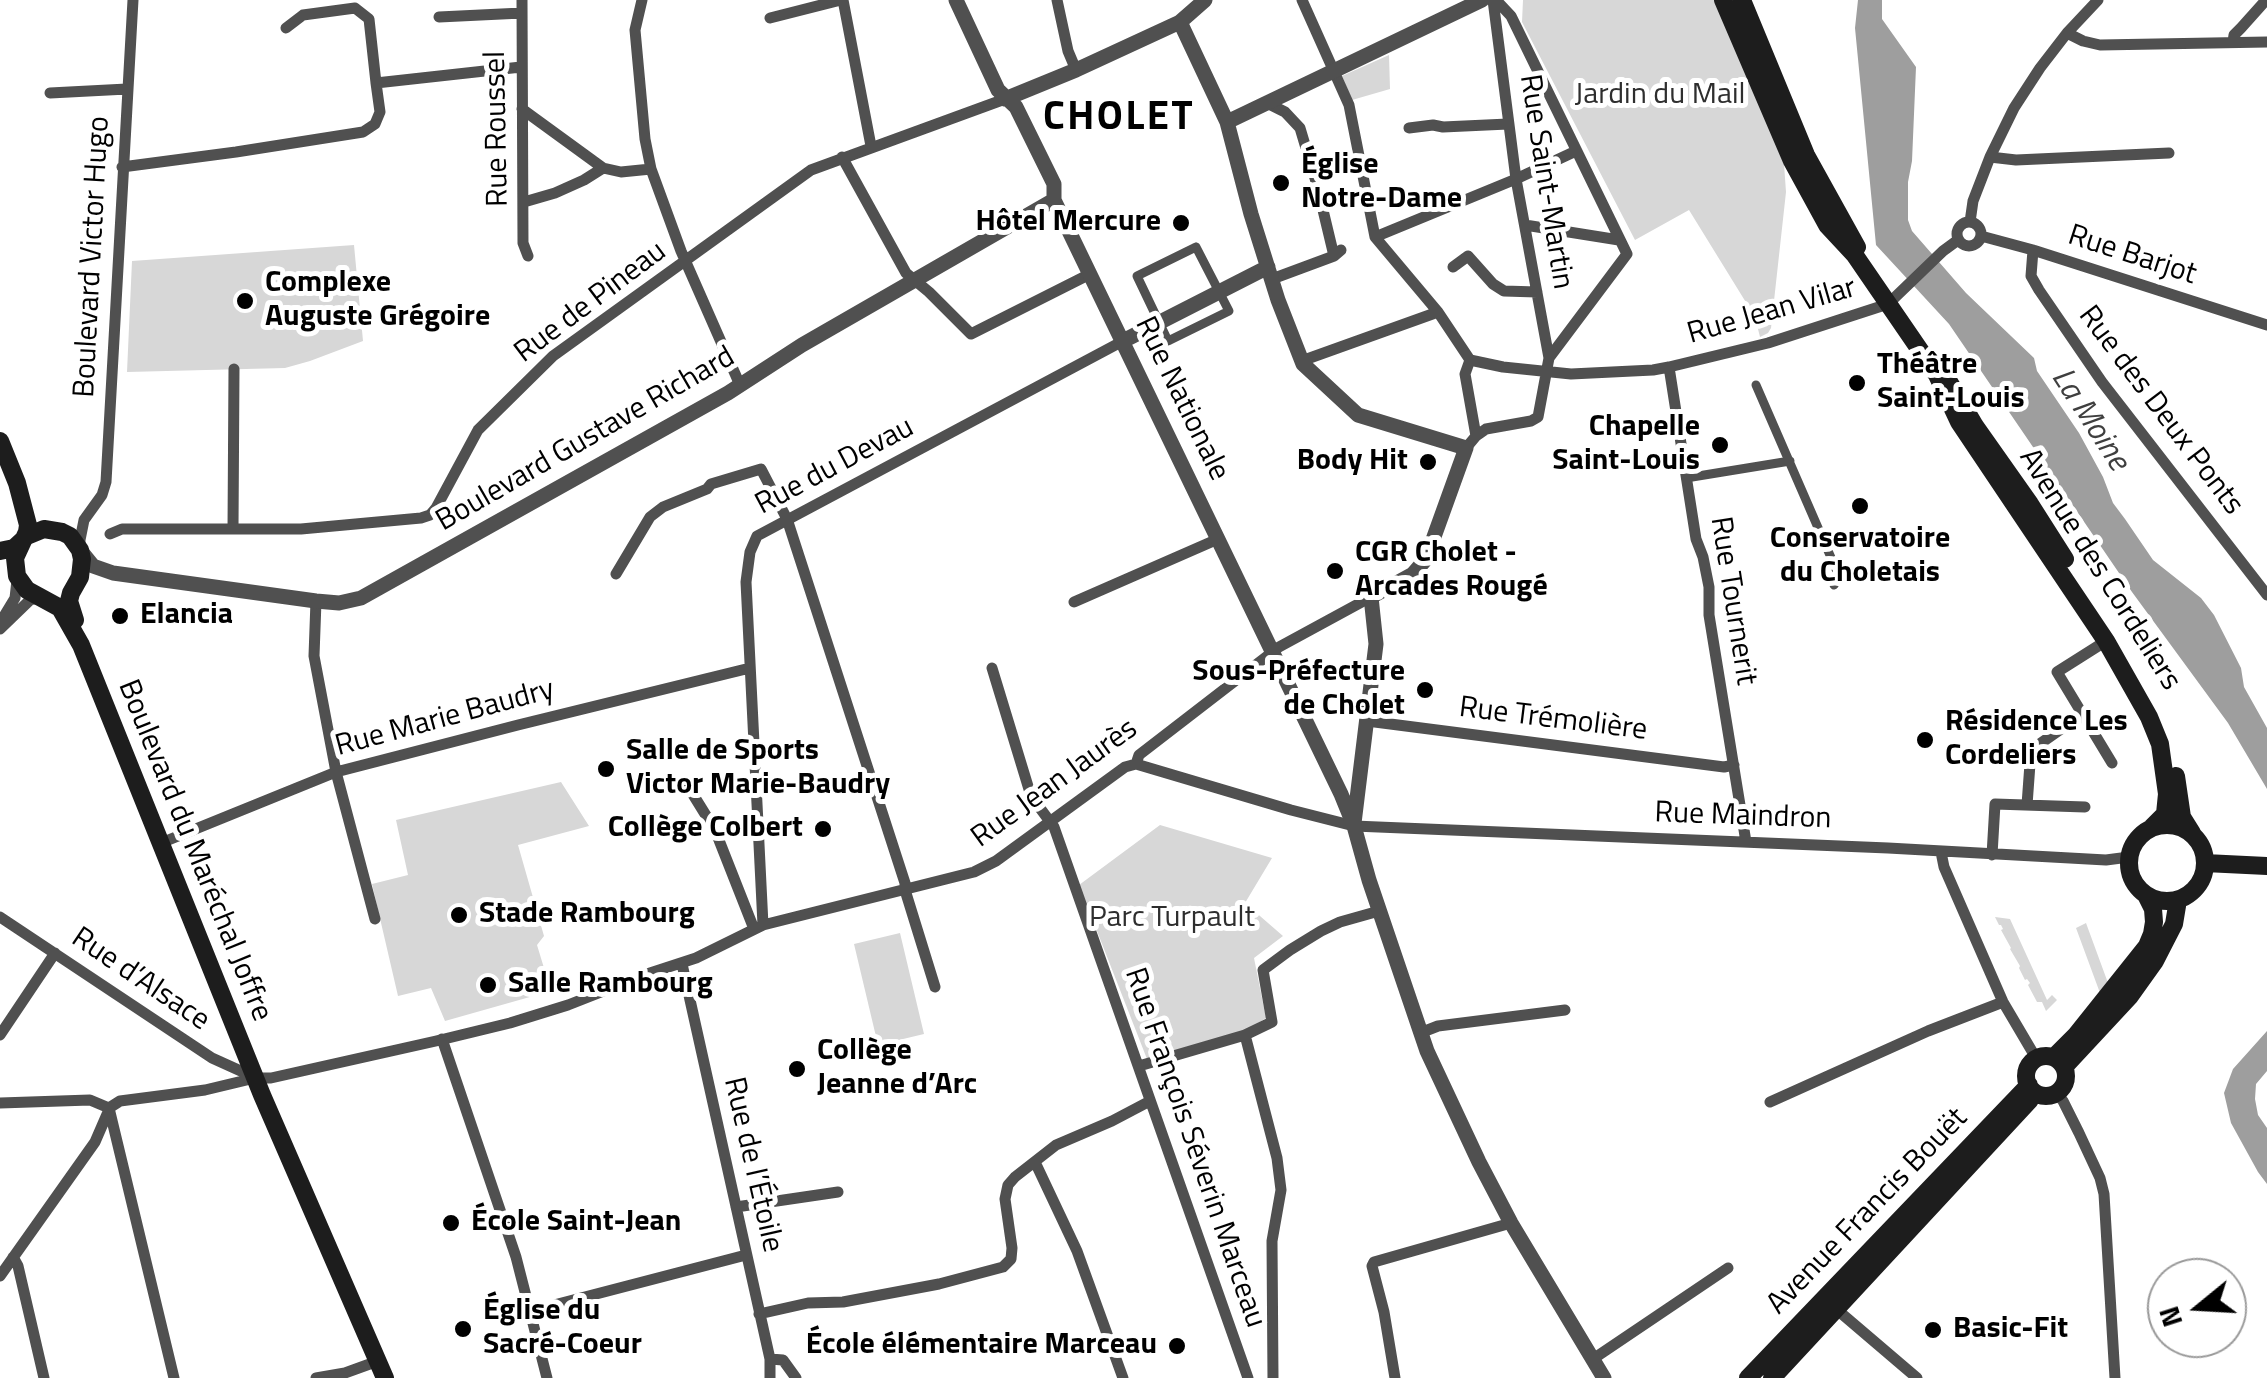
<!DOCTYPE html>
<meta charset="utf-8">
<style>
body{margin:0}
#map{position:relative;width:2267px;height:1378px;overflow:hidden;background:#fff;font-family:"Titillium Web",sans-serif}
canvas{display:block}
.north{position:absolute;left:2147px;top:1258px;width:100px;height:100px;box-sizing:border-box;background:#fff;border:2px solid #999;border-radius:50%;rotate:252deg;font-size:28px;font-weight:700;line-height:40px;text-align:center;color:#000}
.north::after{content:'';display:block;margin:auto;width:35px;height:45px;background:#000;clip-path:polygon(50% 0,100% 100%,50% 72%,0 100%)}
</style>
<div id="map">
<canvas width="2267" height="1378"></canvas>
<div class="north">N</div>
</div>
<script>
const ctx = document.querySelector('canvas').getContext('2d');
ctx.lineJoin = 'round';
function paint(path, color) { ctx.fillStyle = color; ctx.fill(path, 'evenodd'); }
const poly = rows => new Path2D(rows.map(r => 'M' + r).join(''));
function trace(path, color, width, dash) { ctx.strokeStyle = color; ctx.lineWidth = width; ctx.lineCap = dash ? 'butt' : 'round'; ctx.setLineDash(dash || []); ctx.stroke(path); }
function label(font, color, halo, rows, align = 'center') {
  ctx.font = font + ' "Titillium Web",sans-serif'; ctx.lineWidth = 10; ctx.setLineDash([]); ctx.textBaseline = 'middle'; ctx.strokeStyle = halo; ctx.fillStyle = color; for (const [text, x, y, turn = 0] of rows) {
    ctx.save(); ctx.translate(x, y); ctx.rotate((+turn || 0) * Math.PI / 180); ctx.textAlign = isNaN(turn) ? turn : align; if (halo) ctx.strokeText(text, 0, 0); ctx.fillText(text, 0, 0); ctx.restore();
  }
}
paint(poly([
 [1523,0,1717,0,1784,164,1786,192,1771,328,1768,333,1760,337,1755,317,1689,210,1635,240,1522,22],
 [1389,55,1390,89,1352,100,1342,76],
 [354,245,363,341,310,361,285,368,127,372,132,261],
 [561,782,589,826,518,845,544,936,537,945,551,991,445,1021,431,988,398,996,372,884,408,875,396,820],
 [1160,825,1272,858,1245,903,1283,936,1254,958,1266,1018,1244,1032,1147,1059,1079,885],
 [1995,917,2010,919,2047,1000,2052,995,2057,1000,2046,1011,2042,1002,2037,1002,2028,985,2030,983,2027,979,2025,980,2019,968,2020,966,2010,949,2011,948,2001,930,2003,929,2001,925,1999,925],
 [2086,923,2108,983,2100,993,2076,928],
 [900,933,924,1034,878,1045,854,944]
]), '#d7d7d7');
paint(poly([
 [1858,0,1882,0,1882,19,1916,67,1912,161,1908,182,1908,220,1912,231,1966,293,2034,358,2037,371,2079,433,2103,477,2113,503,2125,519,2153,560,2201,598,2214,615,2241,668,2244,687,2267,728,2267,789,2228,723,2132,592,1949,324,1876,245,1855,28],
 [2267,1031,2267,1071,2256,1084,2255,1099,2258,1115,2267,1128,2267,1184,2258,1172,2231,1123,2224,1093,2233,1069]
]), '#9e9e9e');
trace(poly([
 [1196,247,1229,311,1168,341,1137,276,1196,247],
 [1756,385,1839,576,1834,585],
 [1686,478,1790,461]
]), '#505050', 9);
trace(poly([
 [522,0,523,243,528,256],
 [642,0,635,30,645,139,651,169,681,251,740,385],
 [843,0,871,146],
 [1057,0,1068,51,1076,70],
 [1302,0,1349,105,1375,237,1438,312,1470,360],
 [1496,0,1511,16,1627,254,1549,358],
 [439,17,522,13],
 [770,18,841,0],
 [286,28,303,15,355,8,369,19,376,83],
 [2067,33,2083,41,2100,45,2267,42],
 [2233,42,2234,35,2241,28,2266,0],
 [50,93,127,89],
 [1267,103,1285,112,1300,128,1317,185,1334,256],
 [522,109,603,168,621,172,651,169],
 [1409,128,1433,125,1443,127,1508,124],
 [842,157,906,273,929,292,971,334,1090,274],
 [1990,157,2016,160,2169,153],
 [122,167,236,152,363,132,375,124,380,112,376,83,521,67],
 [524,202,555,193,584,180,603,168],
 '1957 234a12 12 0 1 1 24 0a12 12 0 1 1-24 0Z',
 [1970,222,1973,201,1990,157,2014,108,2040,68,2067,33,2098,0],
 [1525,225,1619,240],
 [1981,236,2033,250,2267,325],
 [1375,237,1516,179,1576,151],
 [2033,250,2031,276,2039,290,2102,382,2267,595],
 [1453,267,1468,256,1493,284,1504,291,1537,292],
 [1272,279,1334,256,1341,250],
 [1470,360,1503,367,1571,374,1653,370,1669,367,1768,343,1888,304,1943,251,1958,240],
 [1470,360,1465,374,1476,436],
 [1303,364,1307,359,1438,312],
 [1669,367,1696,539,1703,557,1709,587,1709,615,1746,842],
 [1466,448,1476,436,1486,429,1531,421,1538,417,1549,358,1516,179,1493,0],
 [233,529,234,369],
 [110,534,122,529,301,529,421,518,430,515,436,508,478,430,553,356,811,170,1005,99],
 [80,550,80,540,84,520,102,495,106,482,133,0],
 [616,574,650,517,663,507,707,489,711,484,761,469,787,519,905,883,905,890,935,987],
 [316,601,314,656,336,772,375,919],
 [1074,602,1218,539],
 [0,623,15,598,17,580],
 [0,629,30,600,42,597],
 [2106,641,2057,672,2112,763],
 [992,668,1031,796,1054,827,1248,1378],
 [1367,721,1724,767,1734,765],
 [1136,764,1291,810,1354,826,1888,848,2106,860,2129,857],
 [689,788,715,830,754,929],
 [2027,805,2031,750,2081,715],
 [161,843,336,772,518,725,750,668],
 [1941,852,1944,867,2003,1002,2036,1058],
 [1992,855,1995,804,2085,807],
 [0,917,212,1058,254,1077],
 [763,925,746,582,750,552,757,536,1123,341],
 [682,964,770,1359,770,1378],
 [1420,1033,1438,1026,1565,1010],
 [0,1035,55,953],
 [1245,1035,1277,1158,1281,1190,1272,1241,1273,1378],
 [442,1039,516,1257,547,1378],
 [1139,1066,1245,1035,1272,1022,1263,970,1290,950,1321,931,1340,922,1379,911],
 [2056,1093,2063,1101,2079,1133,2100,1178,2104,1194,2115,1378],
 [1770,1102,1928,1031,2003,1002],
 [0,1103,90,1100,109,1108,120,1101,205,1090,255,1078,271,1078,436,1041,510,1023,568,1005,647,974,696,958,763,925,974,872,996,861,1125,767,1136,764,1139,755,1279,647,1371,597],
 [109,1108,174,1378],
 [1035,1162,1077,1251,1123,1378],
 [736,1207,838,1192],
 [13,1257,18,1266,44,1378],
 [0,1276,95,1142,108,1112],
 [1835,1308,1917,1378],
 [531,1311,746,1255],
 [759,1314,808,1303,843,1302,939,1284,1003,1267,1011,1259,1012,1248,1005,1199,1008,1185,1015,1177,1056,1145,1112,1121,1150,1101],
 [770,1359,783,1360,796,1378],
 [1593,1359,1728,1268],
 [316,1378,345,1373,378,1361],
 [1395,1378,1384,1312,1372,1266,1374,1262,1511,1223]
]), '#505050', 11);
trace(poly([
 [956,0,998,90,1016,107,1054,184,1054,200,1341,794,1354,826,1369,880,1427,1051,1479,1162,1511,1223,1604,1378],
 [1180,22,1227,122,1251,214,1278,300,1303,364,1358,415,1466,448,1426,559,1413,574,1371,597,1376,644,1354,823],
 [1005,99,1076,70,1180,22,1205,0],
 [1227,122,1482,0],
 [1123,341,1268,267],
 [80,550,93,566,113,573,316,601,339,603,361,598,728,393,802,345,1054,200]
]), '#505050', 15);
trace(poly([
 [1723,0,1792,161,1827,225,1854,254,1937,375,1959,422,2106,641,2149,717,2160,744,2167,794,2165,814,2152,827],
 [1742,0,1806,155,1857,247],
 [1948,380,1975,426,2030,504,2065,559],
 [0,441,17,483,28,525,27,532,15,558,17,576,27,590,60,608,81,645,262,1095,385,1378],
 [0,551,14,548,27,536,44,529,62,532,70,536,80,550,82,559,80,577,71,593,69,601,75,620],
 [2176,776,2182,817,2192,833],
 '2129 863a38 38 0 1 1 76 0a38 38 0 1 1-76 0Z',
 [2205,863,2267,866],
 '2026 1076a20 20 0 1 1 40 0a20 20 0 1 1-40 0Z',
 [2054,1057,2076,1035,2147,946,2152,934,2154,922,2153,909,2146,895],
 [2064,1067,2130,996,2155,961,2174,924,2178,900],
 [1748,1378,2029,1085],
 [1772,1378,2030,1100]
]), '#1d1d1d', 18);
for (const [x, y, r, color] of [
 [1281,183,10,"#000"],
 [1181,223,10,"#000"],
 [245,301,10,"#000"],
 [1857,383,10,"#000"],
 [1720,445,10,"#000"],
 [1428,462,10,"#000"],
 [1860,506,10,"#000"],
 [1335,571,10,"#000"],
 [120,616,10,"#000"],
 [1425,690,10,"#000"],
 [1925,740,10,"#000"],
 [606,769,10,"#000"],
 [823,829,10,"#000"],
 [459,915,10,"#000"],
 [488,985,10,"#000"],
 [797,1069,10,"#000"],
 [451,1223,10,"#000"],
 [463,1329,10,"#000"],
 [1933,1330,10,"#000"],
 [1177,1346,10,"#000"]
]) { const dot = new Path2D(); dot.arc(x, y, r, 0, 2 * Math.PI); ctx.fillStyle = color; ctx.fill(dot); trace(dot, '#fff', 4); }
label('30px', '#2e2e2e', '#fff', [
 ["Jardin du Mail",1660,96],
 ["Parc Turpault",1172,919]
]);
label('30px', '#000', '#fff', [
 ["Rue Roussel",498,129,-91],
 ["Rue Saint-Martin",1545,182,81],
 ["Rue Barjot",2132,256,18],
 ["Boulevard Victor Hugo",93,257,-87],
 ["Rue de Pineau",591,303,-37],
 ["Rue Jean Vilar",1772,312,-16],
 ["Rue Nationale",1181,399,64],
 ["Rue des Deux Ponts",2160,411,53],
 ["Boulevard Gustave Richard",586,440,-30],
 ["Rue du Devau",835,467,-28],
 ["Avenue des Cordeliers",2099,570,58],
 ["Rue Tournerit",1732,601,81],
 ["Rue Marie Baudry",445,719,-15],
 ["Rue Trémolière",1553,720,7],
 ["Rue Jean Jaurès",1055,784,-36],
 ["Rue Maindron",1743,817,2],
 ["Boulevard du Maréchal Joffre",194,851,68],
 ["Rue d’Alsace",140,980,34],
 ["Rue François Séverin Marceau",1194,1148,71],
 ["Rue de l’Étoile",752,1165,77],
 ["Avenue Francis Bouët",1868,1212,-46]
]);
label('bold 30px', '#000', '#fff', [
 ["Église",1301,166],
 ["Notre-Dame",1301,200],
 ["Hôtel Mercure",1161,223,"right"],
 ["Complexe",265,284],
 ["Auguste Grégoire",265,318],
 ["Théâtre",1877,366],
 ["Saint-Louis",1877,400],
 ["Chapelle",1700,428,"right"],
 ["Saint-Louis",1700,462,"right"],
 ["Body Hit",1408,462,"right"],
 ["Conservatoire",1860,540,"center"],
 ["du Choletais",1860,574,"center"],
 ["CGR Cholet -",1355,554],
 ["Arcades Rougé",1355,588],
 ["Elancia",140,616],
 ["Sous-Préfecture",1405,673,"right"],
 ["de Cholet",1405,707,"right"],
 ["Résidence Les",1945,723],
 ["Cordeliers",1945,757],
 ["Salle de Sports",626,752],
 ["Victor Marie-Baudry",626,786],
 ["Collège Colbert",803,829,"right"],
 ["Stade Rambourg",479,915],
 ["Salle Rambourg",508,985],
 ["Collège",817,1052],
 ["Jeanne d’Arc",817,1086],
 ["École Saint-Jean",471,1223],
 ["Église du",483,1312],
 ["Sacré-Coeur",483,1346],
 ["Basic-Fit",1953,1330],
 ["École élémentaire Marceau",1157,1346,"right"]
], 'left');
label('italic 32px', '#3f3f3f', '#fff', [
 ["La Moine",2089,420,57]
]);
ctx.letterSpacing = '2.5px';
label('bold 40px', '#000', '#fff', [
 ["CHOLET",1119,119]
]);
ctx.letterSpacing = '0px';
</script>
